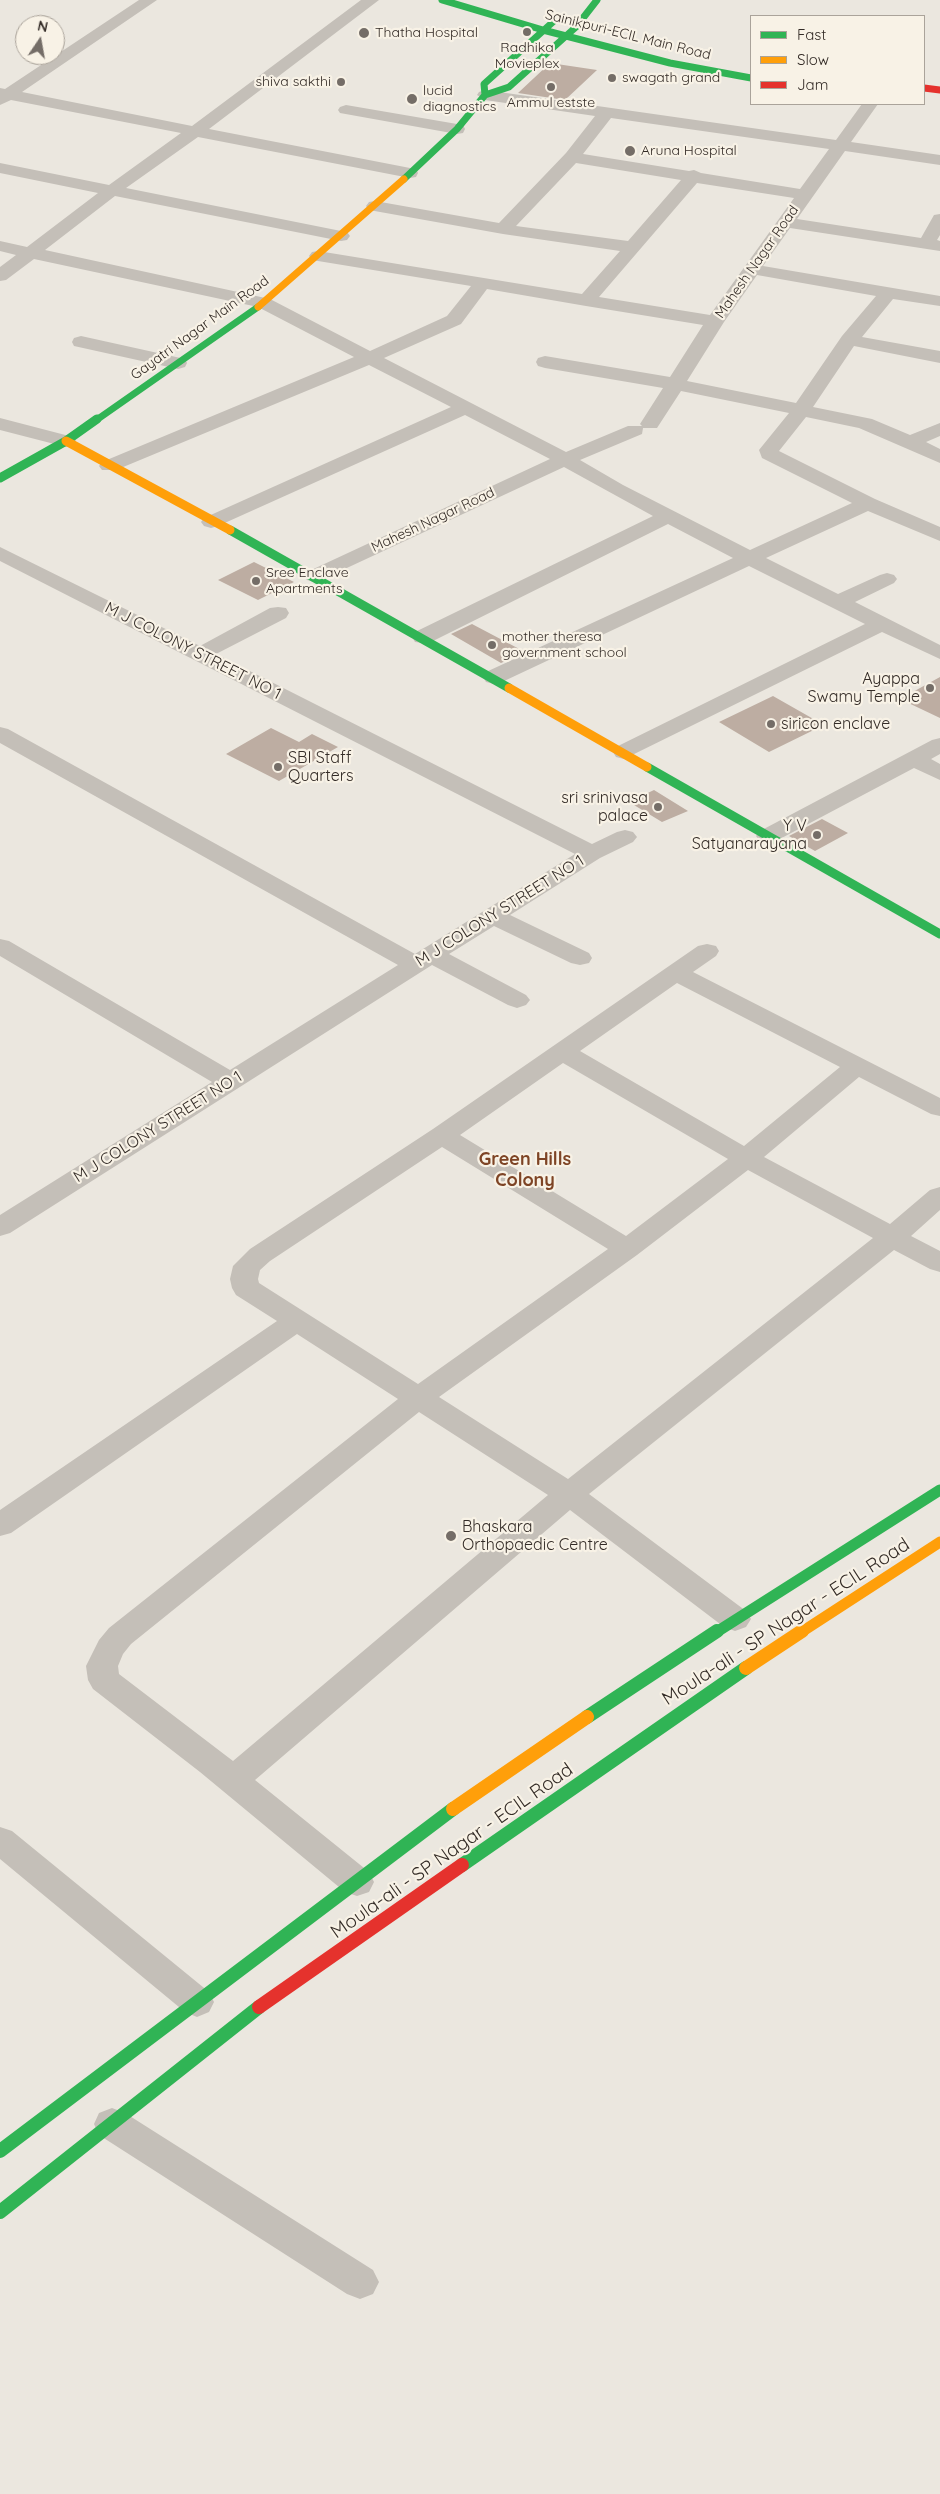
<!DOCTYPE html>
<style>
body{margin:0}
#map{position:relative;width:940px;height:2494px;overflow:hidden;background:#ebe7df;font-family:Quicksand,sans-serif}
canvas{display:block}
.legend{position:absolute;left:750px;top:15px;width:175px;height:90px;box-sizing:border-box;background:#f8f2e6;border:1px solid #aaa39a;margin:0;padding:6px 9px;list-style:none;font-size:15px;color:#342c27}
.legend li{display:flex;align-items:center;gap:10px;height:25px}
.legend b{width:25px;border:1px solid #aaa39a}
.north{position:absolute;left:15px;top:15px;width:50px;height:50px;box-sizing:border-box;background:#f8f2e6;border:1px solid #aaa39a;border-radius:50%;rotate:12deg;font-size:14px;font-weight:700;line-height:20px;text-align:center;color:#342c27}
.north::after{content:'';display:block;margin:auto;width:18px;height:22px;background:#746d67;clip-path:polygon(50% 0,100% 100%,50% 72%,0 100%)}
</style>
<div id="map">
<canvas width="940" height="2494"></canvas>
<ul class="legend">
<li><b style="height:6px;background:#30b455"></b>Fast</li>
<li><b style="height:6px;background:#ff9f0a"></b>Slow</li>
<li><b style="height:6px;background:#e5322d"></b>Jam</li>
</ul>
<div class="north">N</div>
</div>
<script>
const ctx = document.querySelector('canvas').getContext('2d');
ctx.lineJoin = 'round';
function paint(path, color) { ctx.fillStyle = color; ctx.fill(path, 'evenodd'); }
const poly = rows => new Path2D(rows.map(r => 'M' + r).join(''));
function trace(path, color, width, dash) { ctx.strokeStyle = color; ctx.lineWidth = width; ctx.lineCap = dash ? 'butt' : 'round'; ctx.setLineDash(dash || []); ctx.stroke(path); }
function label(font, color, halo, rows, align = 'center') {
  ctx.font = font + ' Quicksand,sans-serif'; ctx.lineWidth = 4.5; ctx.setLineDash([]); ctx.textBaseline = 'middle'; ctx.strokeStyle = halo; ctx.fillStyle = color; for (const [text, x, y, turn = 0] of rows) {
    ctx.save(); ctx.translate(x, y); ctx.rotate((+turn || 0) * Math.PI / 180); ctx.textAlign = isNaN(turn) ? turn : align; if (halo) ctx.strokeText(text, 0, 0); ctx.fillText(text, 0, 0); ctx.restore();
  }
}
paint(poly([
 [550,63,597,70,565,100,518,93],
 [254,562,294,582,258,600,218,580],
 [472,624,525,652,501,663,451,634],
 [940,677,940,718,900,699],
 [773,696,824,725,769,752,719,722],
 [271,728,299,742,312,734,338,747,279,781,226,754],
 [654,790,688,811,662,822,629,802],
 [822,819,848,833,815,851,789,836]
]), '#bdada2');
paint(poly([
 [139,0,157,0,22,92,192,126,361,0,379,0,209,129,410,168,416,169,418,173,416,177,410,178,198,137,126,188,341,231,347,232,350,236,347,240,341,241,115,196,45,250,270,299,370,351,447,316,471,286,318,261,312,260,309,256,312,252,318,251,582,294,620,251,503,234,369,210,366,206,369,202,375,201,499,223,566,153,595,116,485,100,477,95,479,92,485,90,836,140,862,104,878,104,851,142,940,155,940,165,845,151,797,219,921,238,934,215,940,214,940,235,937,240,940,241,940,251,790,228,763,266,940,296,940,306,893,299,862,337,940,351,940,363,854,346,813,407,872,419,910,435,940,423,940,436,926,442,940,449,940,463,859,428,806,417,779,451,875,499,940,527,940,541,868,511,766,558,838,594,880,575,887,573,894,575,897,579,894,583,855,602,940,645,940,659,882,632,624,759,616,757,613,752,616,747,865,624,749,566,502,682,494,684,486,682,483,677,486,672,733,558,668,524,431,642,423,643,415,642,412,637,415,632,653,516,564,467,321,580,314,582,307,580,304,576,307,572,550,459,465,415,218,526,211,528,204,526,201,522,204,518,451,407,369,365,116,470,102,470,99,466,102,462,354,357,258,307,34,259,6,280,0,281,0,267,16,255,0,251,0,241,27,247,98,193,0,173,0,163,109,185,181,133,11,100,0,105,0,88,5,89,139,0],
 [611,118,829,149,800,189,701,173,694,170,689,171,583,154,611,118],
 [576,163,681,180,628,241,516,226,576,163],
 [697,183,794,198,710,315,599,297,697,183],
 [757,275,876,296,842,336,796,403,687,381,724,322,757,275],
 [487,289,586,306,703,325,670,377,545,356,538,358,536,362,538,366,545,368,663,388,640,424,642,426,628,426,566,452,384,358,461,324,487,289],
 [681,391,789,413,759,450,762,458,852,503,750,550,623,485,580,460,642,434,643,428,657,428,681,391],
 [346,105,457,124,463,125,465,129,463,133,457,134,340,113,338,110,340,107,346,105],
 [81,336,185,359,187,363,185,367,178,369,74,346,72,342,74,338,81,336],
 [0,418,73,437,76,441,73,445,66,447,0,430,0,418],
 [0,547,200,646,270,608,278,607,286,608,289,613,286,618,216,654,592,844,617,832,625,830,633,832,637,837,633,842,600,858,510,915,589,953,592,958,589,963,580,965,571,963,494,926,449,954,526,995,530,1000,526,1005,517,1008,508,1005,432,965,10,1233,0,1236,0,1215,212,1082,0,956,0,939,9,941,230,1070,398,965,0,743,0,727,8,729,415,954,575,854,0,561,0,547],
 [940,738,940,754,931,759,940,764,940,780,914,768,776,841,768,843,760,841,756,836,760,831,932,740,940,738],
 [707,944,716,946,719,951,716,956,693,972,940,1098,940,1116,931,1114,859,1077,764,1157,890,1224,930,1190,940,1187,940,1210,911,1236,940,1251,940,1272,930,1269,894,1250,589,1494,746,1611,751,1619,746,1627,735,1631,724,1627,570,1510,255,1780,369,1872,374,1882,369,1892,357,1896,345,1892,200,1772,93,1689,88,1680,86,1666,99,1640,109,1628,398,1399,297,1334,11,1533,0,1536,0,1510,277,1321,236,1295,232,1288,230,1279,233,1266,250,1249,433,1129,698,946,707,944],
 [677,983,840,1067,744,1146,580,1051,677,983],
 [563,1063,728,1159,626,1236,460,1135,563,1063],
 [442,1147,608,1249,418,1384,259,1283,258,1279,260,1270,270,1261,442,1147],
 [748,1170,873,1238,568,1479,439,1397,637,1255,748,1170],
 [419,1412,548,1495,233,1761,119,1674,118,1666,123,1654,131,1644,419,1412],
 [0,1827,12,1831,209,1992,214,2002,209,2012,197,2017,185,2012,0,1859,0,1827],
 [112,2108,125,2113,373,2270,379,2282,373,2294,360,2299,347,2294,99,2135,94,2124,99,2113,112,2108]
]), '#c4bfb8');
trace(poly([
 [442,0,543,30,670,63,751,78],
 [485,95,484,84,554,21],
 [404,179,457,129,485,95,509,87,576,27,597,0],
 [95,421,258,307]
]), '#30b455', 7);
trace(poly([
 [0,478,66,441,97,419],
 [230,530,509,688],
 [647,767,940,934]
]), '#30b455', 9);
trace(poly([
 [715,1633,940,1490]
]), '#30b455', 11);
trace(poly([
 [587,1717,717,1631],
 [462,1865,746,1668],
 [0,2151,453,1809],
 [0,2212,259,2007]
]), '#30b455', 14);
trace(poly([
 [258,307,404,179]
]), '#ff9f0a', 7);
trace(poly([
 [66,441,230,530],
 [509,688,647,767]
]), '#ff9f0a', 9);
trace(poly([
 [800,1633,940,1542]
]), '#ff9f0a', 11);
trace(poly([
 [746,1668,802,1631],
 [453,1809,587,1717]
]), '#ff9f0a', 14);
trace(poly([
 [924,88,940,90]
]), '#e5322d', 7);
trace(poly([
 [259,2007,462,1865]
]), '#e5322d', 14);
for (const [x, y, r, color] of [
 [527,32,5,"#746d67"],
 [364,33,6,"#746d67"],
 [612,78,5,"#746d67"],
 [341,82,5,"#746d67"],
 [551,87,5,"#746d67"],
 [412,99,6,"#746d67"],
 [630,151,6,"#746d67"],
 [256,581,5,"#746d67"],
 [492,645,5,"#746d67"],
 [930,688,5,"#746d67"],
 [771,724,5,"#746d67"],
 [278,767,5,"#746d67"],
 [658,807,5,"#746d67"],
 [817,835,5,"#746d67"],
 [451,1536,6,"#746d67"]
]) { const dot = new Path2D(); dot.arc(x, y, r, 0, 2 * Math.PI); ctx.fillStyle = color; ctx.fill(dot); trace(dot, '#f8f2e6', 2); }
label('14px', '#342c27', '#f8f2e6', [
 ["Thatha Hospital",375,33],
 ["Radhika",527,48,"center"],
 ["Movieplex",527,64,"center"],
 ["swagath grand",622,78],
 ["shiva sakthi",331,82,"right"],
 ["lucid",423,91],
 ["diagnostics",423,107],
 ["Ammul estste",551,103,"center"],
 ["Aruna Hospital",641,151],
 ["Sree Enclave",266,573],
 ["Apartments",266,589],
 ["mother theresa",502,637],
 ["government school",502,653]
], 'left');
label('14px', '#342c27', '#f8f2e6', [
 ["Sainikpuri-ECIL Main Road",628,35,14],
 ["Mahesh Nagar Road",757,262,-55],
 ["Gayatri Nagar Main Road",200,328,-36],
 ["Mahesh Nagar Road",433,520,-25]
]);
label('16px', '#342c27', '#f8f2e6', [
 ["M J COLONY STREET NO 1",193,651,27],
 ["M J COLONY STREET NO 1",500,911,-32],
 ["M J COLONY STREET NO 1",158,1127,-32]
]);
label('16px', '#342c27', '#f8f2e6', [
 ["Ayappa",920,679],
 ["Swamy Temple",920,697],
 ["siricon enclave",781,724,"left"],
 ["SBI Staff",288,758,"left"],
 ["Quarters",288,776,"left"],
 ["sri srinivasa",648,798],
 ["palace",648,816],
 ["Y V",807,826],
 ["Satyanarayana",807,844],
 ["Bhaskara",462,1527,"left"],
 ["Orthopaedic Centre",462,1545,"left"]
], 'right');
label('bold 18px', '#7e4425', '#f8f2e6', [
 ["Green Hills",525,1160],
 ["Colony",525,1181]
]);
label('19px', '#342c27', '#f8f2e6', [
 ["Moula-ali - SP Nagar - ECIL Road",786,1622,-33],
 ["Moula-ali - SP Nagar - ECIL Road",452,1851,-35]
]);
</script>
